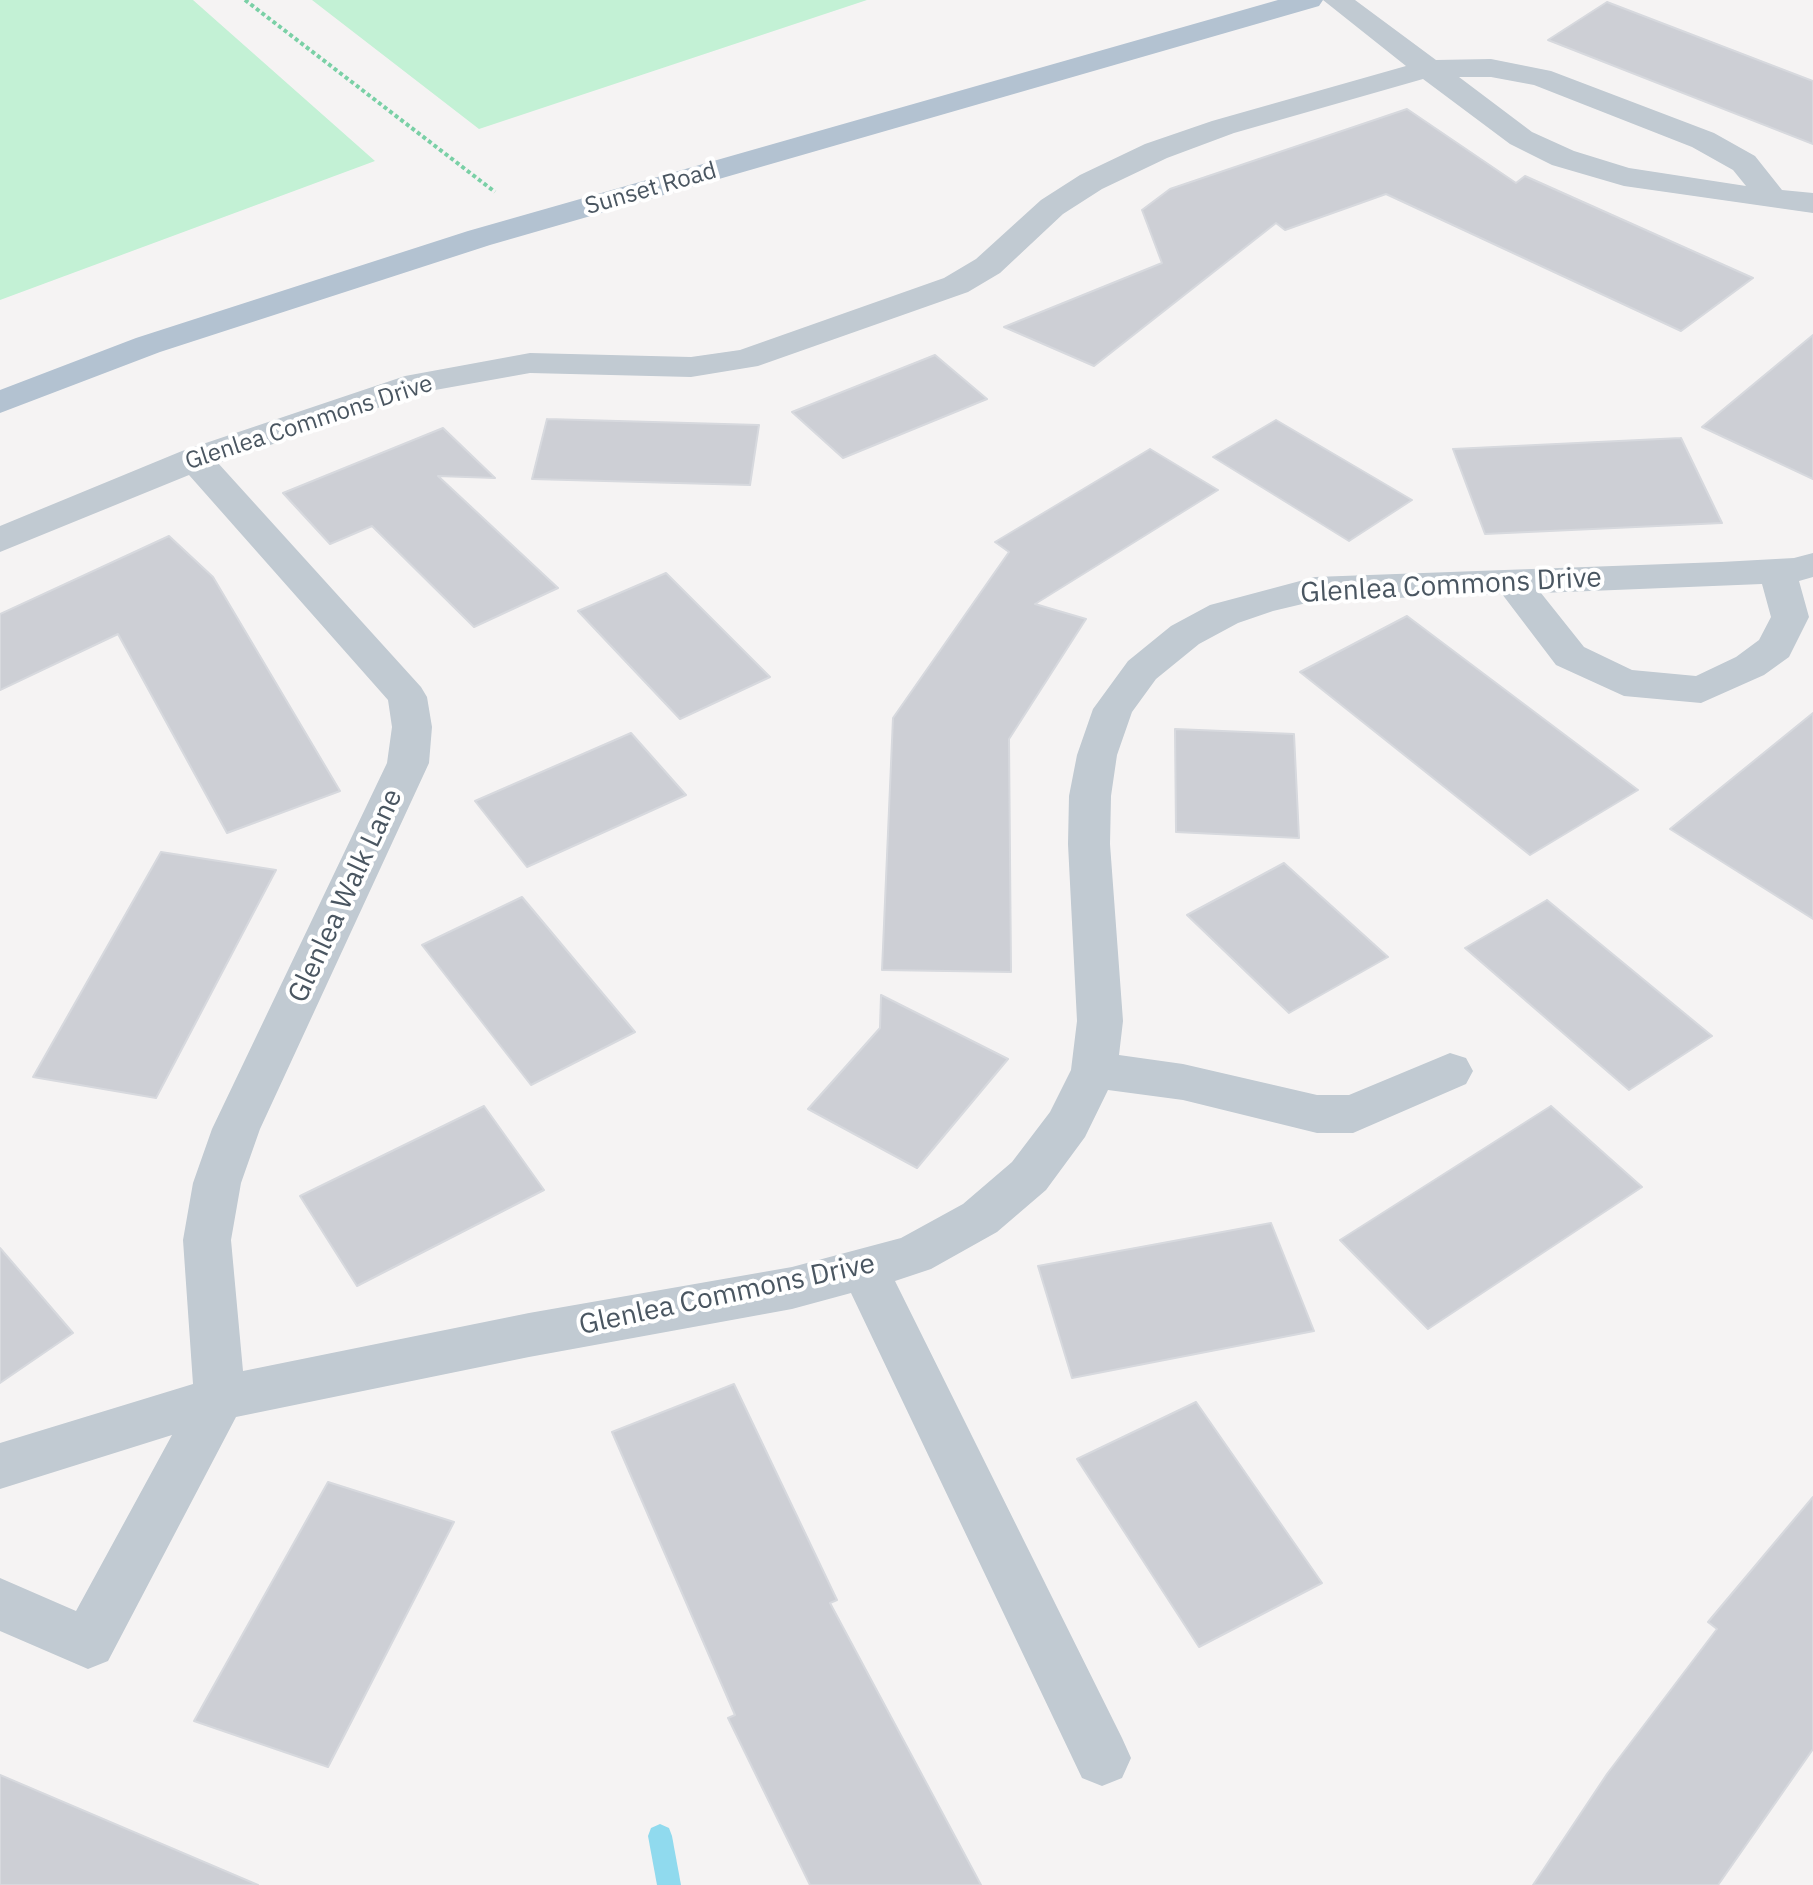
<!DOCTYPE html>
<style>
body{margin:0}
canvas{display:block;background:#f5f3f3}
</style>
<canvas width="1813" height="1885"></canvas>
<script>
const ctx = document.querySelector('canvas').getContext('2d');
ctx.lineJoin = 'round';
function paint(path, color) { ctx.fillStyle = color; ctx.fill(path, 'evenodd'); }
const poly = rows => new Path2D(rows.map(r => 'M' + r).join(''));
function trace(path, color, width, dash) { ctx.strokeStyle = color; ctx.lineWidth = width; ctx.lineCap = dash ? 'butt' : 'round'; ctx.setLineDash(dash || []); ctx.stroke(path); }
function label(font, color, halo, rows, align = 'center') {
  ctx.font = font + ' "IBM Plex Sans",sans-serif'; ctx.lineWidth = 8; ctx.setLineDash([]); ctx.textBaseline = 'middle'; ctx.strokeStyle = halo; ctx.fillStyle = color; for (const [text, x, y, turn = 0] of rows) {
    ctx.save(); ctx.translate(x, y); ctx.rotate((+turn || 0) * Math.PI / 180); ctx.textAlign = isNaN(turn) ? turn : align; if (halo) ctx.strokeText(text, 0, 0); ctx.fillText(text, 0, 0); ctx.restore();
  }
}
paint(poly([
 [0,0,193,0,375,161,0,300],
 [312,0,867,0,479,129]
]), '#c3f1d5');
paint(poly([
 [660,1824,669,1828,672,1836,681,1885,657,1885,648,1836,651,1828,660,1824]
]), '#90daee');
const building = poly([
 [1607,2,1813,81,1813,144,1548,40,1607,2],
 [1407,109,1516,183,1525,176,1753,278,1681,331,1386,194,1285,230,1276,223,1094,366,1004,327,1162,263,1142,210,1170,189,1407,109],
 [1813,335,1813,479,1702,427,1813,335],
 [935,355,987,399,843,458,792,412,935,355],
 [547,419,759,425,750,485,532,479,547,419],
 [1276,420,1412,500,1349,541,1213,457,1276,420],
 [443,428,495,478,438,476,558,588,474,627,372,526,330,544,283,493,443,428],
 [1681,438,1722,523,1485,534,1453,449,1681,438],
 [1150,449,1218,490,1035,604,1086,619,1009,739,1011,972,882,970,893,718,1009,552,995,542,1150,449],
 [169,536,213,577,340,791,227,833,118,634,0,690,0,614,169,536],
 [666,573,770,677,680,719,578,611,666,573],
 [1407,616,1638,790,1530,855,1300,672,1407,616],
 [1813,713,1813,919,1670,829,1813,713],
 [1175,729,1294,734,1299,838,1176,832,1175,729],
 [631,733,686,795,527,867,475,801,631,733],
 [161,852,276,870,156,1098,33,1077,161,852],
 [1284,863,1388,957,1289,1013,1187,915,1284,863],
 [522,897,635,1032,531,1085,422,945,522,897],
 [1547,900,1712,1036,1629,1090,1465,948,1547,900],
 [881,995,1008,1059,917,1168,808,1109,880,1028,881,995],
 [484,1106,544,1190,357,1286,300,1196,484,1106],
 [1551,1106,1642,1187,1428,1329,1340,1240,1551,1106],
 [1271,1223,1314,1331,1072,1378,1038,1266,1271,1223],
 [0,1248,73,1333,0,1383,0,1248],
 [734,1384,837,1600,830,1603,981,1885,810,1885,728,1718,735,1715,612,1432,734,1384],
 [1196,1402,1322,1583,1199,1647,1077,1459,1196,1402],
 [328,1482,454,1522,328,1767,194,1721,328,1482],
 [1813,1497,1813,1749,1718,1885,1533,1885,1607,1774,1717,1629,1708,1622,1813,1497],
 [0,1775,258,1885,0,1885,0,1775]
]);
paint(building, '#cdcfd5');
trace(building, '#d7d9de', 2);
trace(poly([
 [245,0,495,192]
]), '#7ad0a6', 4, [4, 3]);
paint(poly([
 [1323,0,1355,0,1436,60,1491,59,1551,71,1714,133,1755,156,1782,190,1813,193,1813,213,1624,186,1552,165,1510,144,1423,79,1234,133,1167,158,1102,189,1063,214,1000,273,968,292,758,366,691,377,530,373,424,392,218,463,421,687,427,697,432,727,429,763,260,1129,241,1183,231,1240,243,1371,529,1313,792,1267,901,1238,963,1204,1012,1162,1050,1112,1071,1070,1077,1021,1068,844,1069,796,1077,755,1093,709,1128,661,1171,626,1210,605,1315,577,1721,562,1794,558,1813,553,1813,577,1799,581,1809,617,1789,657,1764,675,1701,703,1624,696,1556,665,1502,594,1315,601,1273,611,1238,623,1199,644,1156,679,1132,712,1117,755,1111,796,1110,844,1123,1021,1119,1055,1183,1064,1317,1095,1349,1095,1450,1053,1466,1058,1473,1071,1466,1084,1353,1133,1317,1133,1183,1100,1108,1090,1085,1137,1046,1190,997,1232,931,1269,895,1281,1122,1738,1131,1758,1122,1778,1102,1786,1082,1778,851,1293,792,1309,529,1357,236,1417,108,1661,88,1669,0,1631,0,1578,76,1611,172,1435,0,1489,0,1443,193,1384,183,1240,193,1183,212,1129,387,763,392,727,388,700,189,475,0,552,0,526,182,451,405,376,530,353,691,357,740,350,944,278,976,259,1041,200,1080,175,1145,144,1212,121,1406,66,1323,0],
 [1459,77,1491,77,1534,85,1692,147,1733,170,1746,186,1629,168,1574,151,1532,132,1459,77],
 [1762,584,1771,617,1759,640,1736,657,1696,676,1632,670,1584,647,1541,593,1762,584]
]), '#c1cad2');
paint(poly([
 [1278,0,1323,0,1319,6,490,245,160,352,0,413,0,390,136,338,468,231,1278,0]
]), '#b3c2d1');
label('24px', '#4a5661', '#fff', [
 ["Sunset Road",651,189,-16],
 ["Glenlea Commons Drive",309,423,-18]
]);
label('28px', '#4a5661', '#fff', [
 ["Glenlea Commons Drive",1451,586,-3],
 ["Glenlea Walk Lane",346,896,-65],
 ["Glenlea Commons Drive",727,1295,-12]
]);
</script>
